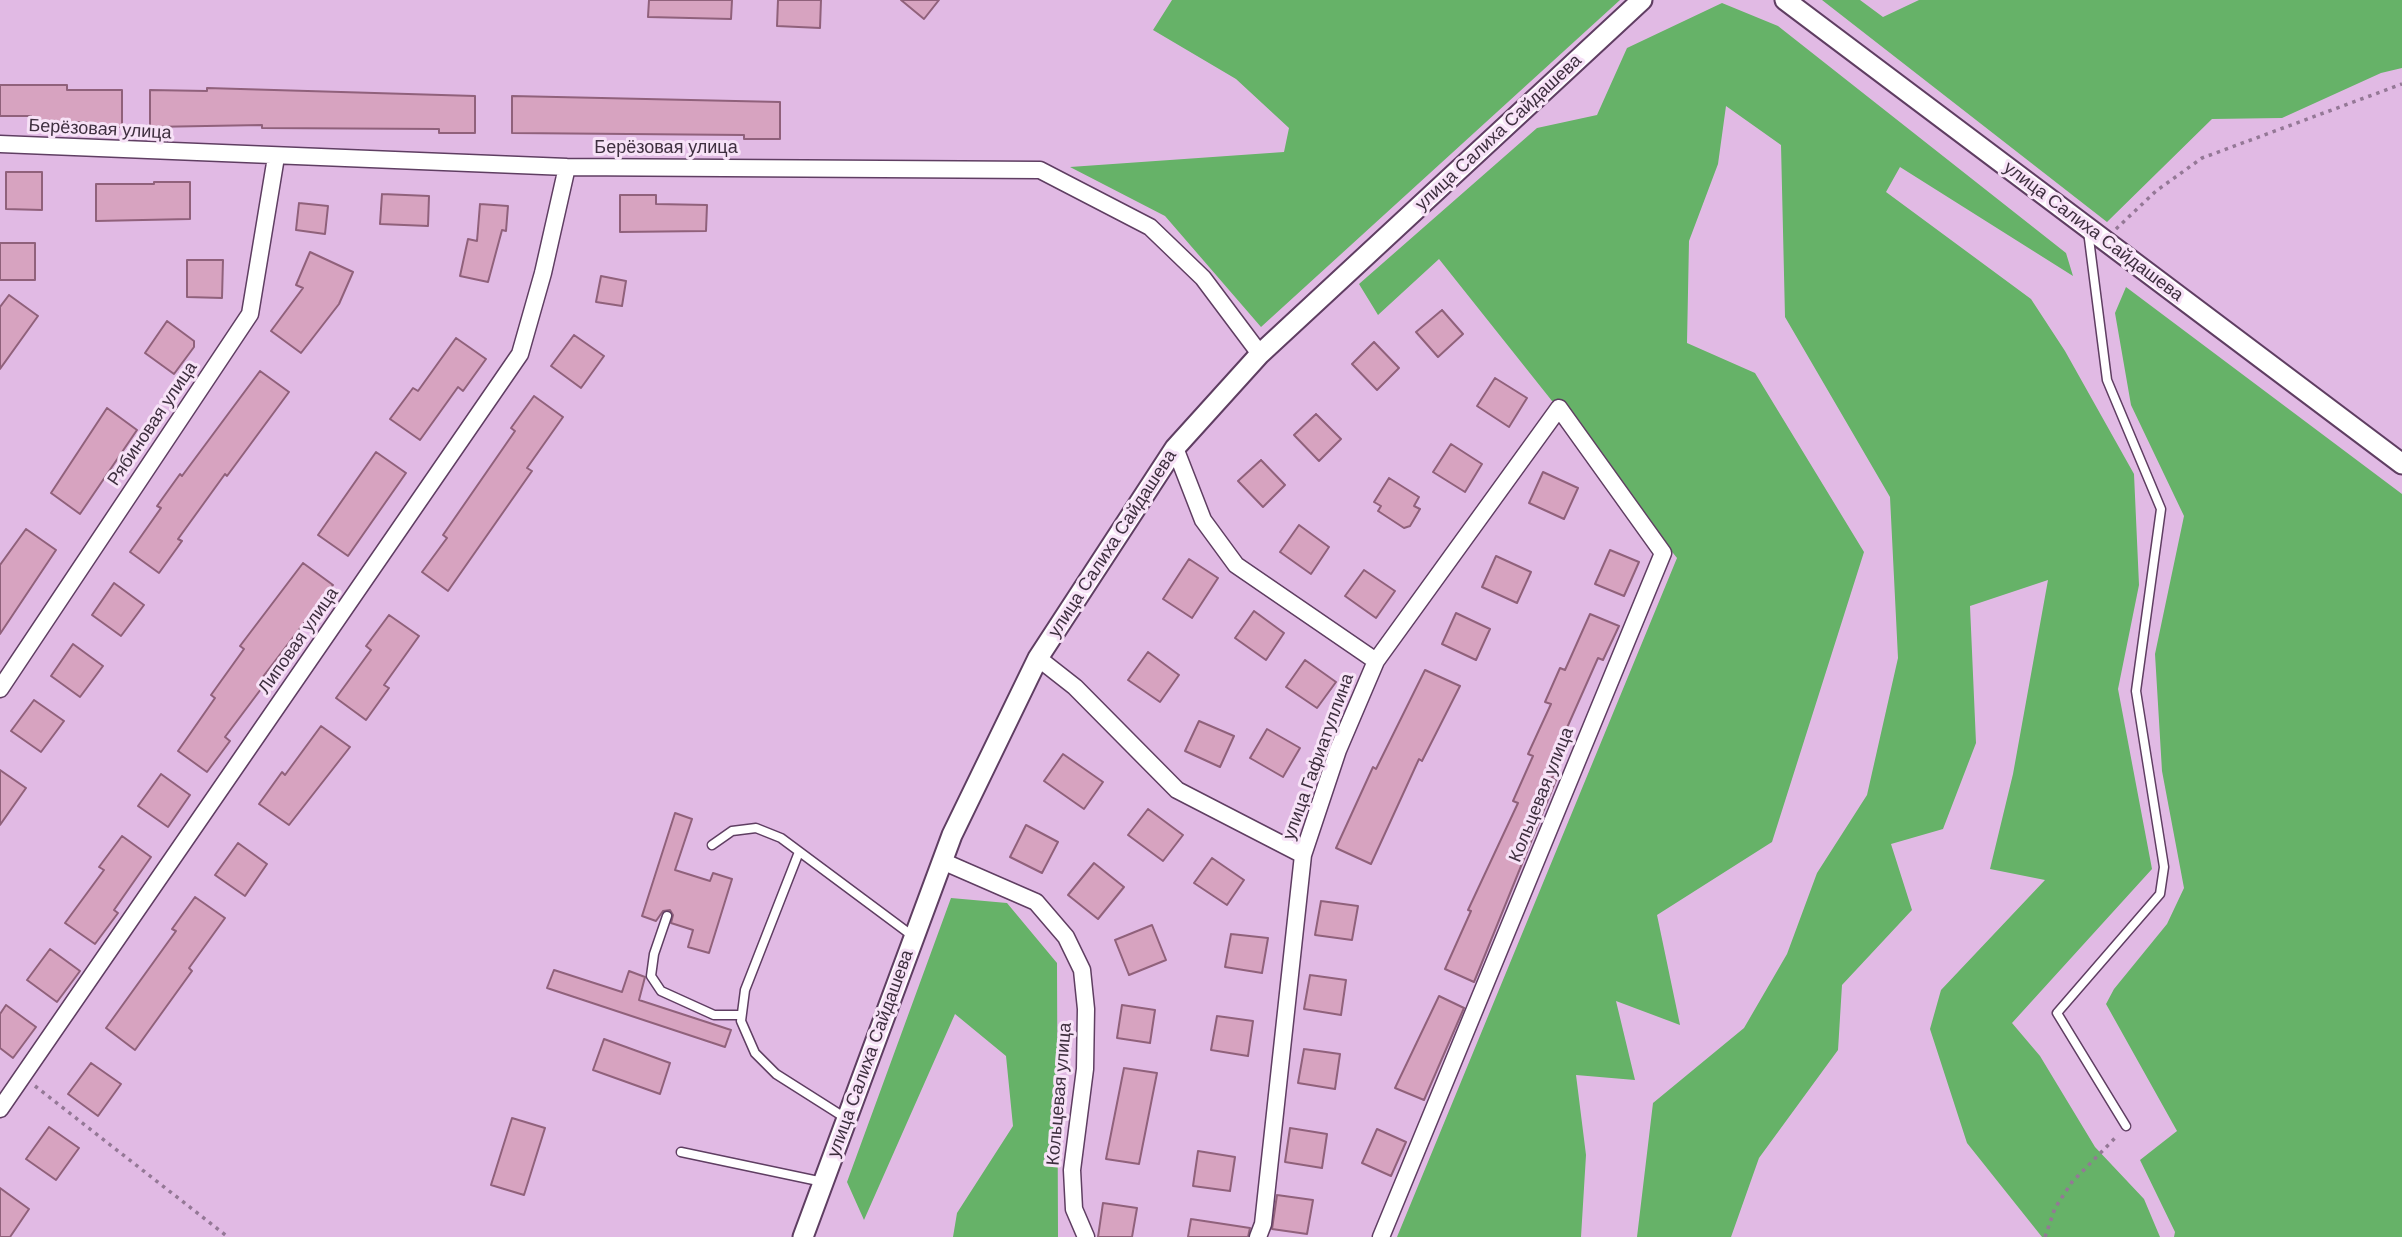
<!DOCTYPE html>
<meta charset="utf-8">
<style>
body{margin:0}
canvas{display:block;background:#e1bae4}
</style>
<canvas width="2402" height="1237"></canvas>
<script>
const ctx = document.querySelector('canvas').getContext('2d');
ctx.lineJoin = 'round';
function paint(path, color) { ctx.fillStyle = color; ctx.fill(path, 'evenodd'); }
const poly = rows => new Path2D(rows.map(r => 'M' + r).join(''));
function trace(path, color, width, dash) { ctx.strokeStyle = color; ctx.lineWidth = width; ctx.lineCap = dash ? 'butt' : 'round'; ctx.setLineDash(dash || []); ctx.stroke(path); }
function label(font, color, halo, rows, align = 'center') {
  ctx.font = font + ' "DM Sans",sans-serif'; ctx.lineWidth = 6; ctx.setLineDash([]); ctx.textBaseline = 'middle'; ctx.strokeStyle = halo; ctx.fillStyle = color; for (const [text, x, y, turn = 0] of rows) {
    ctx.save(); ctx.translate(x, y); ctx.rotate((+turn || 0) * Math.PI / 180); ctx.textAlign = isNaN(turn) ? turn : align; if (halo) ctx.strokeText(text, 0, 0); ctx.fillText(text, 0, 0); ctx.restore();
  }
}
paint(poly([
 [1172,0,1620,0,1261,327,1165,216,1070,167,1284,152,1289,128,1236,79,1153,30],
 [1822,0,1860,0,1883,17,1919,0,2402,0,2402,68,2381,73,2282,118,2212,119,2107,222],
 [1722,3,1778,26,2066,253,2073,276,1900,167,1886,192,2031,299,2065,351,2134,474,2139,585,2118,689,2152,869,2012,1023,2040,1056,2095,1147,2144,1199,2160,1237,2042,1237,1967,1143,1930,1029,1941,990,2045,880,1990,869,2013,774,2048,580,1970,606,1976,743,1943,829,1891,844,1912,910,1842,985,1838,1050,1759,1158,1731,1237,1637,1237,1653,1103,1744,1028,1787,954,1817,873,1867,795,1898,658,1890,497,1785,317,1781,145,1726,106,1718,164,1689,241,1687,343,1755,373,1864,552,1772,842,1657,915,1680,1025,1616,1001,1635,1080,1576,1075,1586,1155,1581,1237,1397,1237,1677,558,1439,259,1378,315,1359,284,1537,128,1597,115,1627,48],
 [2126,287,2402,494,2402,1237,2174,1237,2175,1232,2140,1160,2177,1131,2106,1004,2114,989,2167,924,2184,888,2162,771,2155,654,2184,516,2131,405,2115,313],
 [951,898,1007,903,1057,963,1058,1237,953,1237,957,1213,1013,1126,1006,1056,955,1014,864,1220,847,1182]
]), '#66b268');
const building = poly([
 [649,0,732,0,731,19,648,17,649,0],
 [778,0,821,0,820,28,777,26,778,0],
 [901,0,939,0,924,19,901,0],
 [0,85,67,85,67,90,122,90,122,127,86,127,86,122,31,122,31,116,0,116,0,85],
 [207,88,475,96,475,133,439,133,439,129,262,128,262,125,150,127,150,90,207,91,207,88],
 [512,96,780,102,780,139,744,139,744,135,512,133,512,96],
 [6,172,42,172,42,210,6,209,6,172],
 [154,182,190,182,190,219,96,221,96,184,154,184,154,182],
 [382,194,429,196,428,226,380,224,382,194],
 [620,195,656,195,656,204,707,205,706,231,620,232,620,195],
 [299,203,328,206,325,234,296,230,299,203],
 [480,204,508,206,506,231,502,230,488,282,460,276,468,239,477,241,480,204],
 [0,243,35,243,35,280,0,280,0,243],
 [310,252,353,272,339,304,301,353,271,331,303,288,296,285,310,252],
 [187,260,223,260,222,298,187,297,187,260],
 [601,276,626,281,622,306,596,302,601,276],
 [9,295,38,316,0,369,0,307,9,295],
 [1442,310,1463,334,1438,357,1416,332,1442,310],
 [167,321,194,341,194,347,174,374,145,353,167,321],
 [574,335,604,356,581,388,551,366,574,335],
 [456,338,486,359,463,391,458,387,420,440,390,419,413,388,418,391,456,338],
 [1374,342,1399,368,1377,390,1352,364,1374,342],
 [260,371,289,392,227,476,225,474,178,539,182,541,159,573,130,552,161,508,157,506,180,474,182,476,260,371],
 [1495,378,1527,398,1509,427,1477,406,1495,378],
 [534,396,563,417,527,468,532,471,448,591,422,572,447,538,443,535,515,431,511,428,534,396],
 [107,408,137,430,80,514,51,493,107,408],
 [1316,414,1341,439,1319,461,1294,435,1316,414],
 [1451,444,1482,464,1465,492,1433,472,1451,444],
 [376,452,406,473,348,556,318,535,376,452],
 [1261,460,1285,485,1263,507,1238,481,1261,460],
 [1543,472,1578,488,1564,519,1529,503,1543,472],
 [1389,478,1419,497,1414,506,1420,509,1410,526,1404,528,1378,511,1381,506,1374,502,1389,478],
 [1299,525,1329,547,1311,574,1280,552,1299,525],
 [26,529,56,550,0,634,0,565,26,529],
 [1610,550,1639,562,1624,596,1595,584,1610,550],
 [1496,556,1531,572,1517,603,1482,587,1496,556],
 [1189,559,1218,578,1192,618,1163,599,1189,559],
 [303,563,333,585,259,682,264,685,225,737,230,741,207,772,178,751,215,698,211,695,244,649,240,646,303,563],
 [1364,570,1395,591,1376,618,1345,596,1364,570],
 [114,583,144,605,121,636,92,615,114,583],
 [1254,611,1284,633,1266,660,1235,638,1254,611],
 [1456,613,1490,629,1476,660,1442,644,1456,613],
 [1590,614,1619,626,1603,660,1598,658,1566,730,1572,733,1552,778,1556,780,1474,982,1445,969,1471,911,1468,910,1518,803,1513,801,1533,756,1528,754,1551,704,1545,702,1560,668,1565,670,1590,614],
 [389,615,419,636,384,685,389,688,366,720,336,698,371,650,366,646,389,615],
 [73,644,103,666,80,697,51,676,73,644],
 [1148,652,1179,675,1160,702,1128,680,1148,652],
 [1305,660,1336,682,1317,708,1286,687,1305,660],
 [1425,670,1460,686,1422,761,1419,759,1371,864,1336,848,1373,767,1376,769,1425,670],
 [34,700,64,721,41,752,11,731,34,700],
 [1199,721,1234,736,1220,767,1185,751,1199,721],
 [321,726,350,747,289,825,259,804,282,772,285,775,321,726],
 [1267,729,1300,748,1283,777,1250,758,1267,729],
 [1063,754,1103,782,1084,809,1044,781,1063,754],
 [0,770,26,788,0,825,0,770],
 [161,774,190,795,168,827,138,806,161,774],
 [1148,809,1183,835,1163,861,1128,835,1148,809],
 [675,813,692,819,675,870,710,881,713,873,732,879,709,953,688,947,693,930,671,923,673,915,670,910,663,911,656,921,642,916,675,813],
 [1026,825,1058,842,1042,873,1010,857,1026,825],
 [122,836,151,857,114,910,118,913,95,944,65,923,104,870,99,867,122,836],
 [238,843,267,864,245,896,215,875,238,843],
 [1212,858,1244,880,1227,905,1194,883,1212,858],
 [1094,863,1124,887,1098,919,1068,895,1094,863],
 [195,897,225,918,189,968,192,971,135,1050,106,1028,176,931,172,929,195,897],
 [1321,901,1358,906,1352,940,1315,935,1321,901],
 [1152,925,1166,960,1129,975,1115,940,1152,925],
 [1231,934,1268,938,1262,973,1225,967,1231,934],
 [50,949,80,971,57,1002,27,980,50,949],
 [554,970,622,992,629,971,645,977,639,1000,731,1030,725,1047,547,988,554,970],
 [1310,975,1346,980,1341,1015,1304,1009,1310,975],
 [1439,996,1464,1008,1424,1100,1395,1088,1439,996],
 [6,1005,36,1027,13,1058,0,1048,0,1014,6,1005],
 [1122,1005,1155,1010,1150,1043,1117,1038,1122,1005],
 [1217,1016,1253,1021,1248,1056,1211,1050,1217,1016],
 [604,1039,670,1063,660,1094,593,1070,604,1039],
 [1304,1049,1340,1054,1335,1089,1298,1083,1304,1049],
 [91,1063,121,1084,98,1116,68,1094,91,1063],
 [1124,1068,1157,1073,1139,1164,1106,1159,1124,1068],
 [512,1118,545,1128,524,1195,491,1185,512,1118],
 [49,1127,79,1148,56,1180,26,1159,49,1127],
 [1290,1128,1327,1134,1322,1168,1285,1162,1290,1128],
 [1377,1129,1406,1142,1391,1176,1362,1163,1377,1129],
 [1198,1151,1235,1157,1230,1191,1193,1186,1198,1151],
 [0,1188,29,1209,10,1237,0,1237,0,1188],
 [1277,1195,1313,1200,1307,1234,1272,1229,1277,1195],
 [1103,1203,1137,1208,1132,1237,1098,1237,1103,1203],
 [1191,1219,1250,1228,1248,1237,1188,1237,1191,1219]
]);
paint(building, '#d7a3c0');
trace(building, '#90617b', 2);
const service = poly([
 [2088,231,2107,380,2161,509,2136,691,2164,867,2160,894,2057,1013,2126,1126],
 [712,845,732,831,756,828,781,838,914,937],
 [799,852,745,990,741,1021,755,1053,776,1074,847,1119],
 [667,916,654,954,651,976,661,991,714,1015,741,1015],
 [681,1152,823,1182]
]);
const minor = poly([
 [0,144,567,167,1040,170,1150,227,1203,278,1260,354],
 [1175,448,1203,520,1236,565,1376,661],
 [1038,658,1075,687,1177,790,1303,855],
 [0,689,250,314,276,157],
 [942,861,1036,902,1066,937,1082,970,1086,1009,1085,1069,1072,1170,1074,1209,1086,1237],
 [0,1109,520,354,543,273,567,167],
 [1258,1237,1263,1224,1303,855,1338,750,1376,661,1559,408,1663,553,1381,1237]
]);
const tertiary = poly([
 [1785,0,2402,464],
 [803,1237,952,835,1038,658,1175,448,1260,354,1642,0]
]);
trace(service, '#5f3e62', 11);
trace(minor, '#5f3e62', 19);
trace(tertiary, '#5f3e62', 23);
trace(poly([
 [2116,229,2156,191,2202,158,2402,84],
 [35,1086,228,1237],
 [2045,1237,2055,1208,2072,1182,2118,1135]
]), '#947896', 3.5, [3.5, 5]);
trace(service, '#fff', 8);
trace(minor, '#fff', 16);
trace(tertiary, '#fff', 19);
label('18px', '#3e2f3f', '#f7e2f7', [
 ["Берёзовая улица",100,130,3],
 ["улица Салиха Сайдашева",1499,133,-43],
 ["Берёзовая улица",666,148],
 ["улица Салиха Сайдашева",2093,232,37],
 ["Рябиновая улица",153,424,-56],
 ["улица Салиха Сайдашева",1113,544,-57],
 ["Липовая улица",299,641,-55],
 ["улица Гафиатуллина",1319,757,-70],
 ["Кольцевая улица",1542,795,-68],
 ["улица Салиха Сайдашева",871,1054,-70],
 ["Кольцевая улица",1060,1094,-85]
]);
</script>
